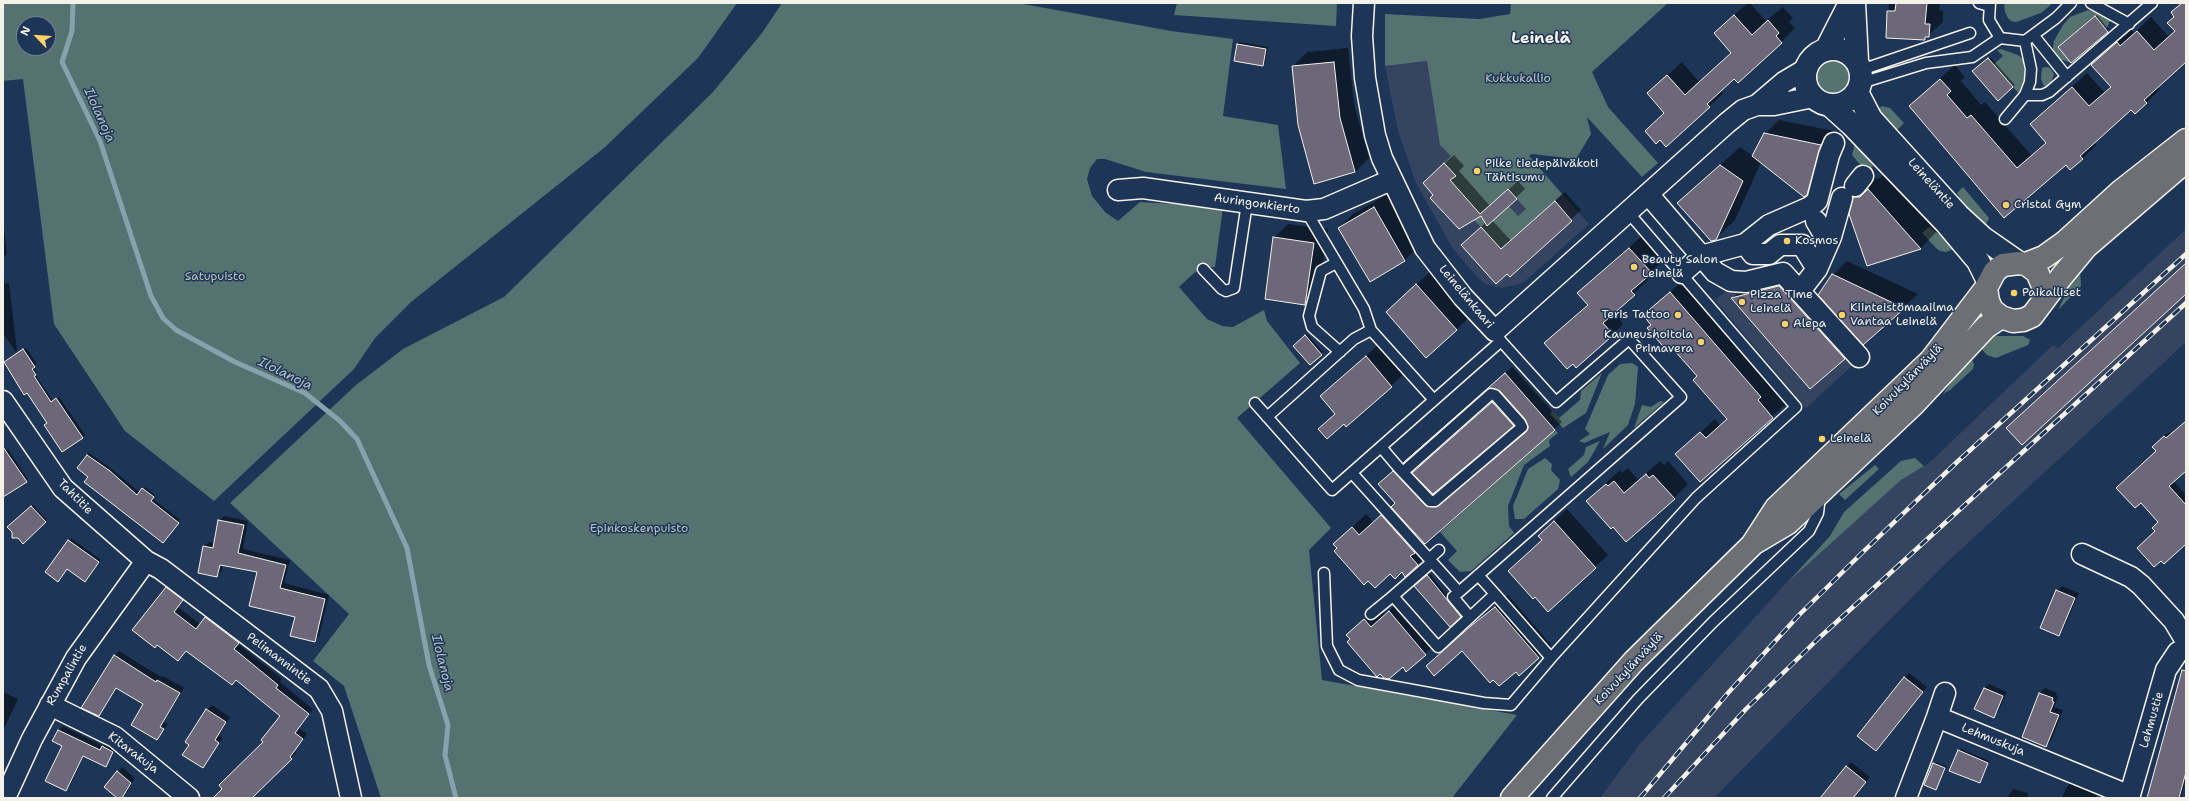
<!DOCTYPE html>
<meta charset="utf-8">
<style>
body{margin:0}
#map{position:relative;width:2189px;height:801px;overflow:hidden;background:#1d3557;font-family:"Shantell Sans",sans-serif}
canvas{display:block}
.frame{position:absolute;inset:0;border:4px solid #f4f1e8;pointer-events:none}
.north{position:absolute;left:16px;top:16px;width:40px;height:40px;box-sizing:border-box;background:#1d3557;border:1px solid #738091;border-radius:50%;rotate:295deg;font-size:11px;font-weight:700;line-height:16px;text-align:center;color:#f4f1e8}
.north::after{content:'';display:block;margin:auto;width:14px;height:18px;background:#ffd166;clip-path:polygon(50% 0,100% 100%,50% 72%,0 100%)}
</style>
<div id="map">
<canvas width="2189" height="801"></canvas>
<div class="frame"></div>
<div class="north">N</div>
</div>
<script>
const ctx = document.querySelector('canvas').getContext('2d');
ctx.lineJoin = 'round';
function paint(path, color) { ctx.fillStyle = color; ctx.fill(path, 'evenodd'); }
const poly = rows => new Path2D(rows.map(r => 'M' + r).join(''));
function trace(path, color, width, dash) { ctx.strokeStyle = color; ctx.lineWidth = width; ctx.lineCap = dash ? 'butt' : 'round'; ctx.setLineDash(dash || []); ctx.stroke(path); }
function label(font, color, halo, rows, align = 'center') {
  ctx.font = font + ' "Shantell Sans",sans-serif'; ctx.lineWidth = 3; ctx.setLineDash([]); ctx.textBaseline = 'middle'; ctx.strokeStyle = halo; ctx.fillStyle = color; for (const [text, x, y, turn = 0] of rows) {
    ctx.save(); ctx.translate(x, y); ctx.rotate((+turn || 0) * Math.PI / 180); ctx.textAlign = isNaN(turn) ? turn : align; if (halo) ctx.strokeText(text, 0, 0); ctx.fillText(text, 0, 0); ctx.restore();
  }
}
paint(poly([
 [1427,61,1438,122,1529,156,1589,224,1523,283,1502,288,1485,284,1479,279,1453,249,1416,183,1398,131,1385,66],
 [2186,229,2186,342,1944,565,1714,798,1600,798,1639,745,1787,582,1901,480,1929,463,2053,345,2058,348],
 [1775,276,1853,365,1806,408,1715,300,1730,288]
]), '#354461');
paint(poly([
 [3,3,737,3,698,58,604,148,411,302,375,338,354,369,214,501,125,431,54,324,23,79,3,81],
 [24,24,48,24,48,48,24,48],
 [782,3,1018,3,1171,31,1233,39,1223,116,1278,125,1286,189,1146,172,1105,159,1097,159,1090,168,1087,179,1092,196,1105,212,1118,221,1140,202,1223,207,1215,267,1205,267,1194,273,1179,287,1207,319,1222,326,1233,327,1264,310,1267,321,1300,363,1237,418,1331,528,1309,550,1322,680,1517,715,1452,798,381,798,344,686,313,661,349,614,230,503,356,385,403,349,504,297,712,93,762,33],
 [1177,3,1337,3,1336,26,1174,15],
 [1511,3,1668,3,1592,72,1608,107,1658,163,1642,177,1587,117,1591,134,1576,159,1532,154,1529,156,1562,194,1498,252,1491,238,1462,207,1469,201,1450,180,1455,176,1444,163,1451,156,1440,145,1427,61,1385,66,1385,14,1479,19,1510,14],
 [1508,189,1526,209,1518,216,1509,206,1489,207],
 [2004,3,2053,3,2041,13,2016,22,2011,21,2008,18,2005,12],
 [2088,10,2105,14,2110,21,2106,30,2094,16,2058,47,2071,63,2052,56,2054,41,2063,25,2070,17],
 [2001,49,2018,55,2023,59,2025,78,2021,96,1993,65,2003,56,1997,50],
 '1815 77a18 18 0 1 1 36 0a18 18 0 1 1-36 0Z',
 [2046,67,2050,68,2054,74,2049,87,2045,89,2041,79,2042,68],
 [1882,106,1890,108,1904,123,1897,130,1873,113],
 [1856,139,1873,166,1866,172,1852,155],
 [1963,187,1989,218,1984,229,1973,221,1957,193],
 [1929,227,1948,241,1956,248,1946,252,1940,251,1936,248,1922,233],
 [2080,270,2081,286,2058,310,2070,285],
 [1996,336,2023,336,2030,340,2028,345,1996,358,1987,355,1978,345,1990,337],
 [1970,355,1974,364,1973,369,1950,390,1943,394],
 [1632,363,1638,367,1635,404,1628,425,1603,449,1610,432,1584,443,1579,441,1590,434,1585,429,1608,375,1620,364],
 [1602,373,1586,413,1563,428,1550,414,1552,411,1559,418,1580,400,1581,391],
 [1660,401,1664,402,1634,428,1642,405,1651,407],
 [1555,430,1558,433,1549,440,1550,446,1524,465,1508,506,1509,526,1514,533,1471,571,1460,572,1448,560,1457,551,1440,532],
 [1600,441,1588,462,1571,477,1568,469,1584,455,1586,447],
 [1545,458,1552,464,1551,470,1560,480,1558,489,1524,519,1515,519,1513,506,1528,469],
 [1915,458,1924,466,1901,480,1787,583,1830,536,1844,512,1901,461],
 [1875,465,1879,469,1845,500,1839,494]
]), '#557270');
paint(poly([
 [1748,3,1750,3,1766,21,1783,7,1793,18,1789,22,1795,28,1781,42,1720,90,1723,93,1709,107,1660,139,1646,131,1665,112,1662,80,1682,62,1699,82,1714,68,1732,52,1729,19],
 [1889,3,1940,3,1939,10,1943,11,1943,22,1924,39,1887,37],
 [2182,3,2186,3,2186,62,2158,86,2160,89,2146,103,2131,109,2094,142,2096,145,2082,159,2066,164,2004,216,1910,106,1955,65,1965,77,1961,81,1981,105,1985,102,2031,155,2046,142,2031,124,2087,73,2104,92,2111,86,2092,65,2131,29,2134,33,2151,17,2168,36,2175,30,2175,16,2172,13],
 [2097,15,2109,30,2107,32,2061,45],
 [1240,42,1268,47,1265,63,1263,65,1238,44],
 [1348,48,1354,104,1369,158,1355,172,1293,66,1307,52],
 [1990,57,2015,85,1998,99,1974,71],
 [1779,120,1834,131,1821,179,1806,194,1761,162,1735,220,1715,239,1678,203,1740,147,1753,156,1765,134],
 [1454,155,1464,166,1459,171,1490,206,1518,181,1525,189,1492,220,1511,241,1565,192,1581,210,1510,276,1462,245,1486,222,1481,215,1434,195,1433,174],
 [1887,171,1939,229,1921,248,1867,265,1854,198,1873,179,1880,178],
 [1388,194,1419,246,1405,260,1370,281,1339,228,1353,214],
 [3,220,7,254,3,257],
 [1288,224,1328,229,1319,289,1305,304,1274,238],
 [1644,234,1665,259,1645,277,1648,280,1617,309,1624,317,1620,320,1623,324,1609,338,1546,343,1588,304,1578,293],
 [1847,261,1918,294,1864,343,1833,275],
 [3,268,5,284,9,283,17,350,16,352,3,333],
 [1431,271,1470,316,1456,330,1387,312],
 [1685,279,1787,403,1700,480,1677,454,1715,419,1720,425,1727,418,1698,376,1653,324,1659,302],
 [1784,282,1849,353,1810,387,1732,298,1737,294],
 [1307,334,1323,352,1310,364,1294,346],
 [1379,344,1405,373,1347,426,1344,423,1320,429,1336,413,1321,396],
 [26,348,37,364,33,367,37,372,35,374,53,401,59,397,85,435,83,438,48,422,8,360],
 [1512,367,1562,422,1425,543,1432,551,1405,575,1402,571,1390,573,1338,548,1335,544,1366,514,1373,522,1396,502,1387,477,1401,465,1433,499,1444,501,1528,430,1530,427,1526,418,1500,390,1489,387],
 [1500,395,1520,418,1513,425,1421,465],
 [2186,421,2186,469,2173,481,2186,495,2186,543,2156,531,2159,521,2158,442,2169,432,2171,434],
 [8,449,28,479,3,487,3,453],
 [89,453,112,469,140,493,145,487,155,495,152,498,180,520,165,539,89,477,87,455],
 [1660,461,1664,465,1668,461,1688,484,1674,498,1613,526,1587,501,1620,470,1622,473,1628,468,1638,480],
 [33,505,47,520,23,542,9,527],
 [1567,509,1608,555,1548,610,1509,571,1543,540,1551,524],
 [224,516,248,521,243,549,290,560,284,583,329,595,319,636,314,641,259,571,223,564,222,571,217,576,204,546,209,542,215,543,219,521],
 [71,538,101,560,87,579,67,568,46,572],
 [1430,574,1462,614,1450,625,1415,586],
 [171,583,187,595,178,607,200,624,210,613,243,638,238,644,282,679,280,682,313,709,299,728,307,734,294,751,296,753,251,798,220,798,265,742,281,716,236,679,186,650,178,660,166,588],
 [2062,586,2079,593,2063,630,2058,635,2057,591],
 [1508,595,1551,645,1520,674,1516,670,1462,650,1440,654],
 [1404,598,1440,640,1407,670,1403,666,1351,639,1348,635,1379,606,1385,614],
 [119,651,161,677,163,676,184,688,164,722,168,724,157,739,144,704,118,687,99,715,114,656],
 [2186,672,2186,778,2181,798,2149,798],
 [1909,673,1927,687,1876,750,1858,736],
 [1989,684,2007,692,1998,712,1994,717,1985,688],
 [2045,688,2057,693,2056,696,2058,697,2054,707,2063,710,2051,741,2046,745,2023,736,2040,693],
 [3,692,18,699,3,731],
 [212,705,230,717,219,735,223,738,203,767,191,745,207,710],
 [63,726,103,746,107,742,117,747,105,766,84,756,70,786,65,790,63,745,58,731],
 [1961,749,1990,761,1979,782,1959,751],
 [1851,762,1870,777,1852,798,1822,798],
 [1936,762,1946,766,1936,788,1934,764],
 [122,767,135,778,125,795,119,798,118,772],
 [2070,783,2097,795,2096,798,2062,798,2066,788],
 [2013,789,2028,793,2027,798,2007,798]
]), '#0007');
trace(poly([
 [73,3,72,31,62,62,100,141,151,296,163,318,176,330,235,362,305,393,340,421,357,439,407,548,429,665,448,725,445,755,456,798]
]), '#87a1ad', 5);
const building = poly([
 [1896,3,1927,3,1925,24,1930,24,1929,37,1925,37,1925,40,1886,38,1887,11,1895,11,1896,3],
 [2182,3,2186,3,2186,62,2144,100,2147,103,2135,114,2131,110,2080,156,2083,159,2070,170,2066,165,2004,218,1909,106,1940,79,1951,91,1947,95,1967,118,1971,115,2017,168,2046,143,2030,124,2072,87,2089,106,2111,87,2091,65,2117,42,2120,46,2137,31,2154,50,2175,31,2167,23,2174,17,2171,12,2182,3],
 [1734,15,1752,35,1768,20,1779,33,1776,36,1782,43,1738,83,1734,79,1707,104,1710,107,1666,147,1660,140,1656,144,1645,131,1664,113,1647,93,1667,75,1685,95,1699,82,1731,53,1714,33,1734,15],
 [2095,16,2108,32,2071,63,2058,47,2095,16],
 [1237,44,1266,49,1263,66,1234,61,1237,44],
 [1988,58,2013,87,1998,101,1972,71,1988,58],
 [1334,62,1340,118,1355,172,1314,184,1298,125,1292,66,1334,62],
 [1764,133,1821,145,1807,195,1804,197,1752,156,1764,133],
 [1444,163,1456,176,1450,180,1480,214,1508,189,1517,199,1487,226,1481,216,1459,229,1430,198,1433,195,1423,183,1444,163],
 [1720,165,1743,181,1716,240,1711,241,1677,203,1720,165],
 [1868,189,1904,230,1921,249,1867,266,1849,214,1853,197,1860,197,1868,189],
 [1555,201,1572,221,1510,277,1507,274,1496,284,1461,245,1481,227,1501,249,1555,201],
 [1374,207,1405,261,1370,282,1338,228,1374,207],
 [1273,237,1314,243,1305,305,1265,299,1273,237],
 [1629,248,1652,273,1631,291,1635,295,1603,323,1610,331,1607,335,1610,338,1576,368,1573,364,1567,369,1544,343,1588,305,1577,293,1629,248],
 [2186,263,2186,294,2022,445,2006,428,2186,263],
 [1832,274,1889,301,1905,308,1863,345,1818,295,1832,274],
 [1416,284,1457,330,1426,358,1386,312,1416,284],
 [1779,286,1845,359,1810,389,1731,298,1779,286],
 [1670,292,1761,397,1758,400,1773,418,1700,482,1675,454,1700,432,1706,438,1727,419,1693,380,1697,376,1673,349,1669,353,1647,328,1651,325,1643,315,1670,292],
 [1305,335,1322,355,1310,365,1293,346,1305,335],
 [23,349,35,367,32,369,36,375,34,376,51,402,56,398,83,438,62,452,44,425,47,423,27,393,24,395,4,362,23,349],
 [1366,356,1392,387,1346,427,1344,424,1327,439,1318,429,1335,414,1320,396,1366,356],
 [1505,373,1555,430,1425,544,1391,507,1395,503,1378,484,1393,471,1426,506,1436,507,1526,432,1528,427,1525,419,1500,391,1489,388,1403,463,1505,373],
 [1492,402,1514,426,1433,494,1412,473,1492,402],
 [2186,421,2186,471,2169,486,2186,505,2186,544,2164,564,2161,561,2154,567,2137,548,2155,531,2152,528,2158,522,2141,503,2135,508,2116,488,2156,451,2152,447,2164,436,2166,438,2186,421],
 [3,447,27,482,3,497,3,447],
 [87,455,110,471,137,495,142,488,154,497,151,501,179,523,163,543,84,482,88,477,77,468,87,455],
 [1646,474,1649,478,1653,475,1675,499,1626,542,1613,527,1611,529,1586,501,1606,484,1608,486,1614,481,1624,493,1646,474],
 [31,506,46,522,23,544,18,538,12,538,12,532,7,527,31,506],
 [1381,515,1415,553,1410,556,1418,565,1405,577,1402,572,1395,579,1390,574,1375,588,1368,581,1364,585,1334,551,1337,548,1333,544,1352,527,1359,535,1381,515],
 [218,520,244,525,238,553,286,565,280,588,325,599,315,642,290,636,295,617,249,606,257,572,220,565,217,577,198,573,203,546,213,548,218,520],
 [1554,521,1596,568,1548,612,1535,597,1533,599,1508,571,1542,540,1538,536,1554,521],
 [68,540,99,562,85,582,67,569,58,582,45,572,68,540],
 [1427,575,1461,617,1450,627,1414,586,1427,575],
 [166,587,183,600,174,612,196,629,205,617,239,643,234,649,278,685,276,688,309,714,295,733,303,739,290,757,292,759,252,798,213,798,222,789,219,785,263,742,261,740,280,716,236,680,232,685,186,651,178,661,157,645,155,648,132,630,166,587],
 [2056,590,2075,598,2059,636,2040,628,2056,590],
 [1495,607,1539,658,1519,676,1516,672,1499,686,1493,680,1490,683,1462,651,1434,676,1426,666,1472,625,1495,607],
 [1389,611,1426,655,1406,672,1403,667,1389,679,1384,678,1380,674,1377,677,1347,642,1350,639,1346,635,1364,619,1371,627,1389,611],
 [114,655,156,682,157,680,180,693,160,727,164,729,157,740,131,725,143,704,116,688,99,716,81,708,114,655],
 [2182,670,2186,671,2186,772,2179,798,2147,798,2182,670],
 [1904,677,1923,692,1876,751,1857,736,1904,677],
 [1984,688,2003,696,1994,718,1974,709,1984,688],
 [2039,693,2053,698,2052,701,2054,702,2050,712,2059,715,2046,747,2022,737,2039,693],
 [206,709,226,722,215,740,219,743,203,768,182,755,189,745,185,742,206,709],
 [58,730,100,750,102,746,113,752,106,767,83,756,66,791,45,781,62,746,52,741,58,730],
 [1958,750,1988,763,1980,783,1949,771,1958,750],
 [1933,763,1945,768,1936,790,1924,785,1933,763],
 [1846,766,1866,782,1853,798,1820,798,1846,766],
 [117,771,131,783,122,798,117,798,104,787,117,771]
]);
paint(building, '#6c6779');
trace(building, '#f4f1e8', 1);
const lane = poly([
 [1979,3,1989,6],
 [1990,3,1989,20,2000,38,2025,41,2056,18,2071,3],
 [2091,3,2129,24],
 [2034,36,2067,77],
 [1861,70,1970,33],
 [1861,83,1926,63,1972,57,2000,38],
 [2025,95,2042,95,2049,92,2152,3],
 [2005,119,2025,95,2030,82,2031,69,2025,41],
 [1306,211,1364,309,1371,330,1434,400],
 [1336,263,1321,271,1309,316,1312,327,1340,352],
 [1203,269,1222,289,1226,291,1234,288,1247,203],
 [1255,403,1332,490,1501,341,1498,336],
 [1267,417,1354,339,1371,330],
 [1381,447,1398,467,1430,501,1435,501,1522,427,1520,423,1495,395,1491,394,1403,472],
 [1352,473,1459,592,1681,397,1629,339,1556,402,1501,341],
 [1429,559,1439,550],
 [1432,562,1393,596,1438,647,1495,594,1478,575],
 [1324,573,1327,646,1339,670,1358,680,1484,703,1511,705,1551,658,1696,498,1796,407,1628,212],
 [1459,592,1453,597,1469,616],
 [1495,594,1551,658],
 [1371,614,1393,596],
 [1552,798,1638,699,1713,622,1809,531,1818,513,1820,496]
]);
const street = poly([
 [1364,3,1362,36,1365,78,1375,135,1382,158,1425,248,1463,297,1495,331,1727,123,1743,110,1757,105,1784,82,1806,69],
 [1757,105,1774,105,1813,97],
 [1855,186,1863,176],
 [1118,190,1143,188,1306,211,1324,209,1391,180],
 [1648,194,1715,272,1731,281,1746,282,1783,273,1859,357],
 [1816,221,1822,231,1831,237],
 [1745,244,1753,254,1769,254,1780,245,1802,245,1817,269],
 [1682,273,1701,256,1745,244,1769,225,1810,207,1817,201,1829,155,1834,143],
 [1800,291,1817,269,1831,237,1842,198],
 [3,401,63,488,146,561,161,569,319,689,332,711,351,798],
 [2082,554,2131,577,2141,585,2174,621,2186,641],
 [50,705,115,737,189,798],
 [1937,717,1945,693],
 [5,798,32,739,76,658,146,561],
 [1906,798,1937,717,2130,796],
 [2129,798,2166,670,2178,652,2186,649]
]);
const secondary = poly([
 [1854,3,1857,61],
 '1805 77a28 28 0 1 1 56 0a28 28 0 1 1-56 0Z',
 [1826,50,1850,3],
 [1857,92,1871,119,1958,215,1983,238,2019,263],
 [1831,106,1852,125,1946,223,1978,261,1988,281]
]);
const primary = poly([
 [2026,264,2044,257,2065,242,2121,191,2186,140],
 [2044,298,2044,288,2037,272,2026,264,2019,263,2003,265,1995,271,1986,288,1988,301,1992,310,2001,317,2013,321,2023,320,2032,316,2062,276,2086,247,2186,161],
 [1756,542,1788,523,1913,405,1986,327,2001,317],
 [1512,798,1634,661,1752,545,1776,508,1931,360,1986,288]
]);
trace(lane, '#f4f1e8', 13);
trace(street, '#f4f1e8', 23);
trace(secondary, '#f4f1e8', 25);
trace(primary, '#f4f1e8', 25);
trace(lane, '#1d3557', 10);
trace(street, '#1d3557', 20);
trace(secondary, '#1d3557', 22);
trace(primary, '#6c6f75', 22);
const rail = poly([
 [1640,798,1728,693,1799,615,1864,551,1957,462,2186,254],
 [1664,798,1746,709,1819,638,2186,303]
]);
trace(rail, '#f4f1e8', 4.5);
trace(rail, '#1d3557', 3, [9]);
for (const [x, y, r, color] of [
 [1477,171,4,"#ffd166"],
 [2006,205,4,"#ffd166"],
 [1787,241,4,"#ffd166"],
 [1634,267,4,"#ffd166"],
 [2014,293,4,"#ffd166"],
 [1742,302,4,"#ffd166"],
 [1678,315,4,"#ffd166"],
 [1842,315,4,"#ffd166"],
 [1785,324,4,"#ffd166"],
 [1701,342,4,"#ffd166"],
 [1822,439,4,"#ffd166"]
]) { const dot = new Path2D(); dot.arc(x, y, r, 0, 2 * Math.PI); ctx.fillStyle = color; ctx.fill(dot); trace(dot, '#1d3557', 1.5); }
label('12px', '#bcc5be', '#1d3557', [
 ["Kukkukallio",1518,79],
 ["Satupuisto",215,277],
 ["Epinkoskenpuisto",639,529]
]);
label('12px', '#f4f1e8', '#1d3557', [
 ["Pilke tiedepäiväkoti",1485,164],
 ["Tähtisumu",1485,178],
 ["Cristal Gym",2014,205],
 ["Kosmos",1795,241],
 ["Beauty Salon",1642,260],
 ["Leinelä",1642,274],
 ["Paikalliset",2022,293],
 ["Pizza Time",1750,295],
 ["Leinelä",1750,309],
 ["Kiinteistömaailma",1850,308],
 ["Vantaa Leinelä",1850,322],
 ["Teris Tattoo",1670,315,"right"],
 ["Alepa",1793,324],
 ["Kauneushoitola",1693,335,"right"],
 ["Primavera",1693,349,"right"],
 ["Leinelä",1830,439]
], 'left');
label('12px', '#f4f1e8', '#1d3557', [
 ["Leineläntie",1931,184,48],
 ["Auringonkierto",1257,204,8],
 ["Leinelänkaari",1466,297,50],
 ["Koivukylänväylä",1908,380,-46],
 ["Tahtitie",75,497,45],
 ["Pelimannintie",279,659,37],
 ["Koivukylänväylä",1629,669,-47],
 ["Rumpalintie",67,675,-60],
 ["Lehmustie",2152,720,-74],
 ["Lehmuskuja",1993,740,22],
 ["Kitarakuja",133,753,37]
]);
label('italic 13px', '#b5c2c5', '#1d3557', [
 ["Ilolanoja",99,115,66],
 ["Ilolanoja",285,374,26],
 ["Ilolanoja",442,663,76]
]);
label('bold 16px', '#f4f1e8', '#1d3557', [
 ["Leinelä",1541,39]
]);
</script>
